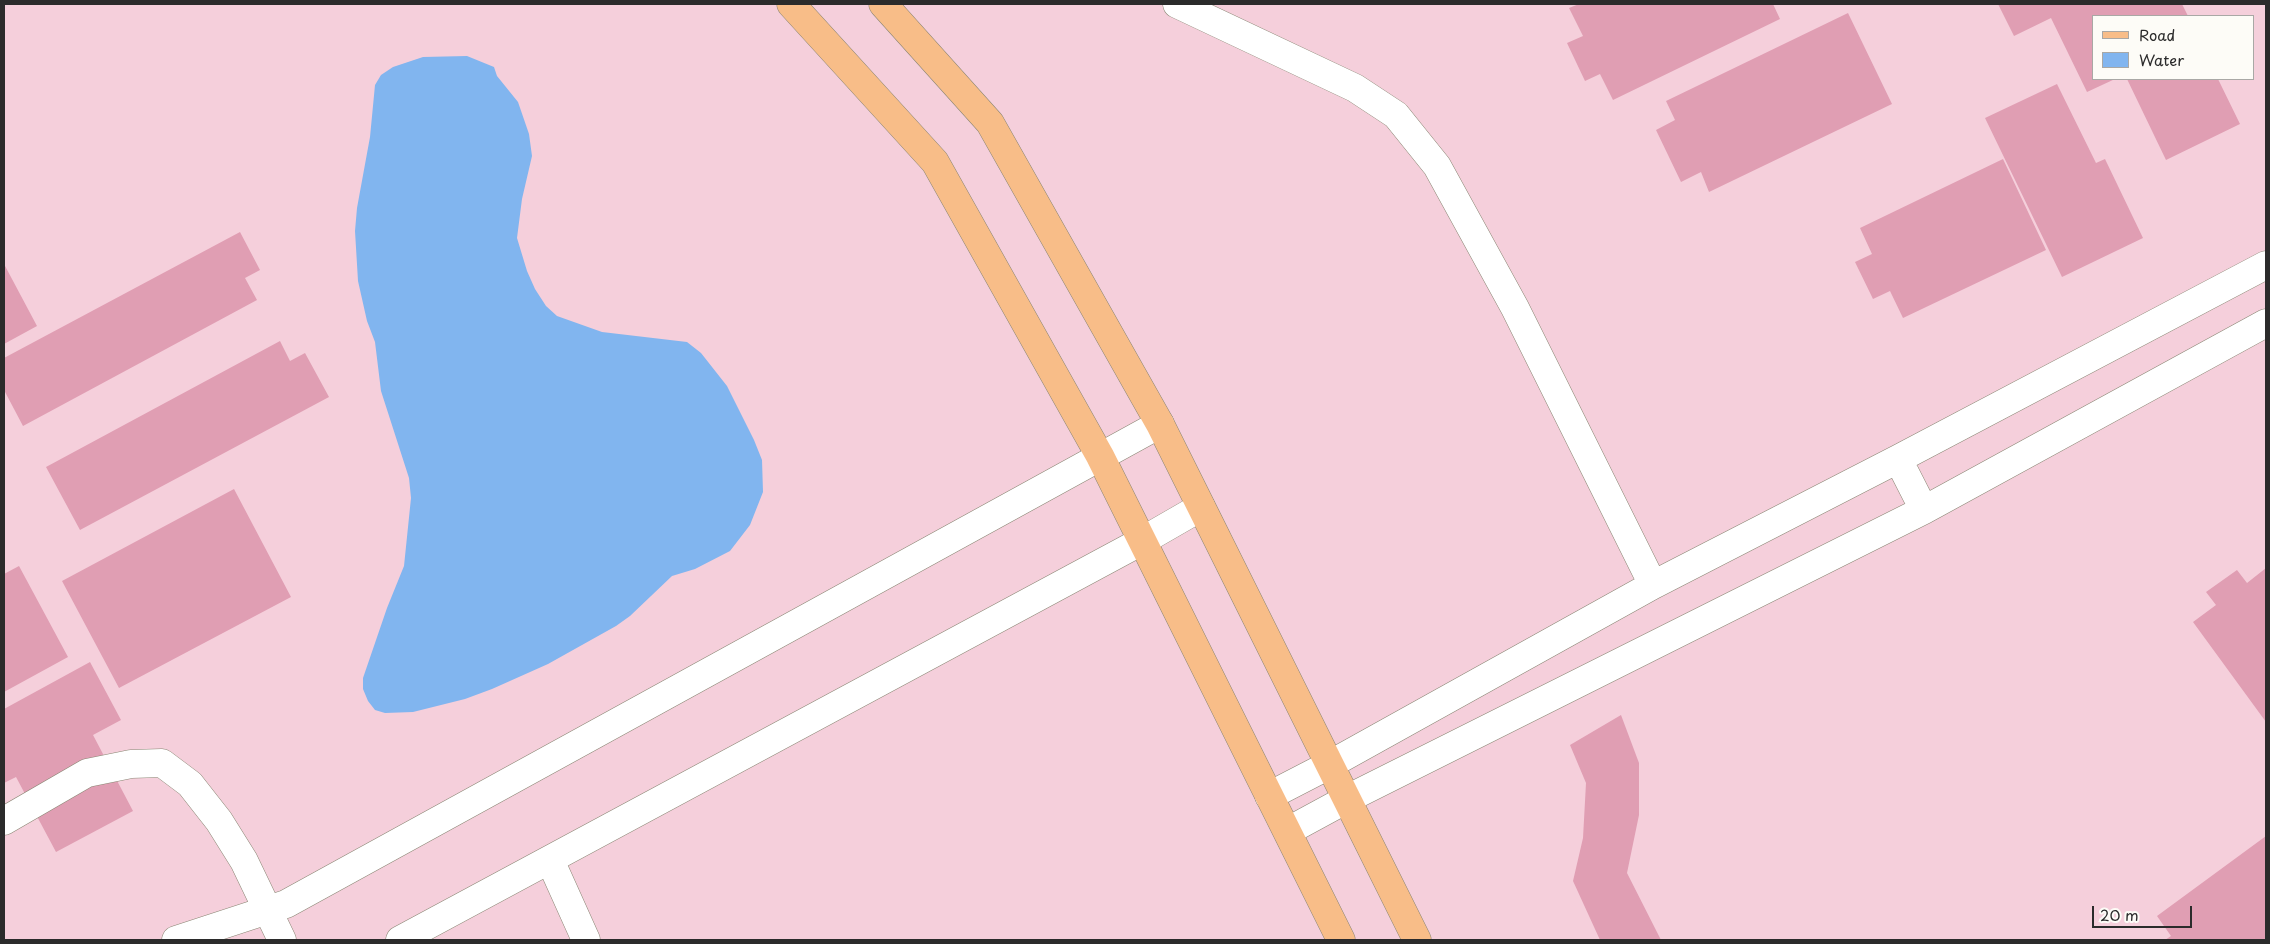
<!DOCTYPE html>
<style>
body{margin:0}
#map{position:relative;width:2270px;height:944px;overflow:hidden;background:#eae0be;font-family:"Playpen Sans",sans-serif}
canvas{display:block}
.frame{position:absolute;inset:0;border:5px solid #2b2b2b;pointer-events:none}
.legend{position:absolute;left:2092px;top:15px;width:162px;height:65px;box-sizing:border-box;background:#fdfcf7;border:1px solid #a9a8a5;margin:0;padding:6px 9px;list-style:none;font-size:15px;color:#2b2b2b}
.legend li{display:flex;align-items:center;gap:10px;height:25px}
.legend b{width:25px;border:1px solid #a9a8a5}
.scale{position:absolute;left:2092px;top:906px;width:100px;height:22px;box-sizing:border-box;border:2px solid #2b2b2b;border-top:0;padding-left:6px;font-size:15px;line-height:18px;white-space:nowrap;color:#2b2b2b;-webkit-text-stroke:4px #fdfcf7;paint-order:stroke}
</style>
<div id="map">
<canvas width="2270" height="944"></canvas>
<div class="frame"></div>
<ul class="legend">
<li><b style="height:6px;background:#f8bd88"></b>Road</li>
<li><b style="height:14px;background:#81b5ef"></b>Water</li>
</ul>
<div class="scale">20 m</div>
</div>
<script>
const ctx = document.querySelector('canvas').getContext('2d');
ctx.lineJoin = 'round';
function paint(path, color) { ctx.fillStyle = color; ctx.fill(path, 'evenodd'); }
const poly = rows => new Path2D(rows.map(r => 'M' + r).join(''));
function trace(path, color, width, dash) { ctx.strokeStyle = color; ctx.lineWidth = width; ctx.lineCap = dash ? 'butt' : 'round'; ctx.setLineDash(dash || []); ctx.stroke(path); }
paint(poly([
 [4,4,2266,4,2266,940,4,940],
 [2094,16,2254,16,2254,79,2094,79]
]), '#f5cfdb');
paint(poly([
 [467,56,494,67,497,76,518,102,529,134,532,156,522,199,517,238,527,271,535,289,546,306,557,316,602,332,687,342,701,353,727,386,754,440,762,460,763,492,750,525,730,551,695,569,672,576,630,616,616,626,548,664,492,689,465,699,413,712,385,713,375,710,368,701,363,689,363,678,387,608,404,566,411,498,409,478,381,391,375,342,367,321,358,281,355,231,357,208,370,137,375,85,381,75,393,67,423,57]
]), '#81b5ef');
paint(poly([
 [1579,4,1773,4,1780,19,1613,100,1600,74,1585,81,1567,43,1583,36,1569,8],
 [1998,4,2182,4,2188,16,2094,16,2094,79,2115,79,2087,92,2051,18,2014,36],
 [1848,13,1892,104,1709,192,1701,172,1681,182,1656,130,1675,120,1666,101],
 [2127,79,2218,79,2240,124,2166,160],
 [2057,84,2096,163,2105,159,2143,238,2062,277,1985,118],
 [2003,159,2046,250,1903,318,1890,291,1873,299,1855,262,1872,254,1860,228],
 [240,232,260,270,245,278,257,300,23,426,4,390,4,358],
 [4,264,37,326,4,344],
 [280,341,290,361,305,353,329,397,80,530,46,467],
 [234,489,291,597,119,688,62,581],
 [19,566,68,657,4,692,4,574],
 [2266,568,2266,722,2193,622,2216,605,2206,592,2237,570,2247,583],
 [90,662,121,720,93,735,133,811,56,852,16,777,4,783,4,709],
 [1621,715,1639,763,1639,815,1627,873,1661,940,1600,940,1573,881,1583,838,1586,783,1570,745],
 [2266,836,2266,940,2165,940,2171,936,2157,916]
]), '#e09eb3');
const minor = poly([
 [1177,4,1355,88,1396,115,1437,166,1515,308,1653,585],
 [1898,459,1924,510],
 [1269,796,1329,765,1653,585,1898,459,2266,265],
 [4,821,87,773,131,764,162,763,190,784,219,821,244,861,282,940],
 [1288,831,1347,799,1924,510,2266,323],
 [550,860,586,940],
 [176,940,286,904,1160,424],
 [400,940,1142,541,1201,507]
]);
const major = poly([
 [791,4,935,162,1100,456,1341,940],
 [883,4,990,123,1160,424,1417,940]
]);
trace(minor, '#8a8674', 29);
trace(major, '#8a8674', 29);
trace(minor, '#fff', 28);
trace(major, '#f8bd88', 28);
</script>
